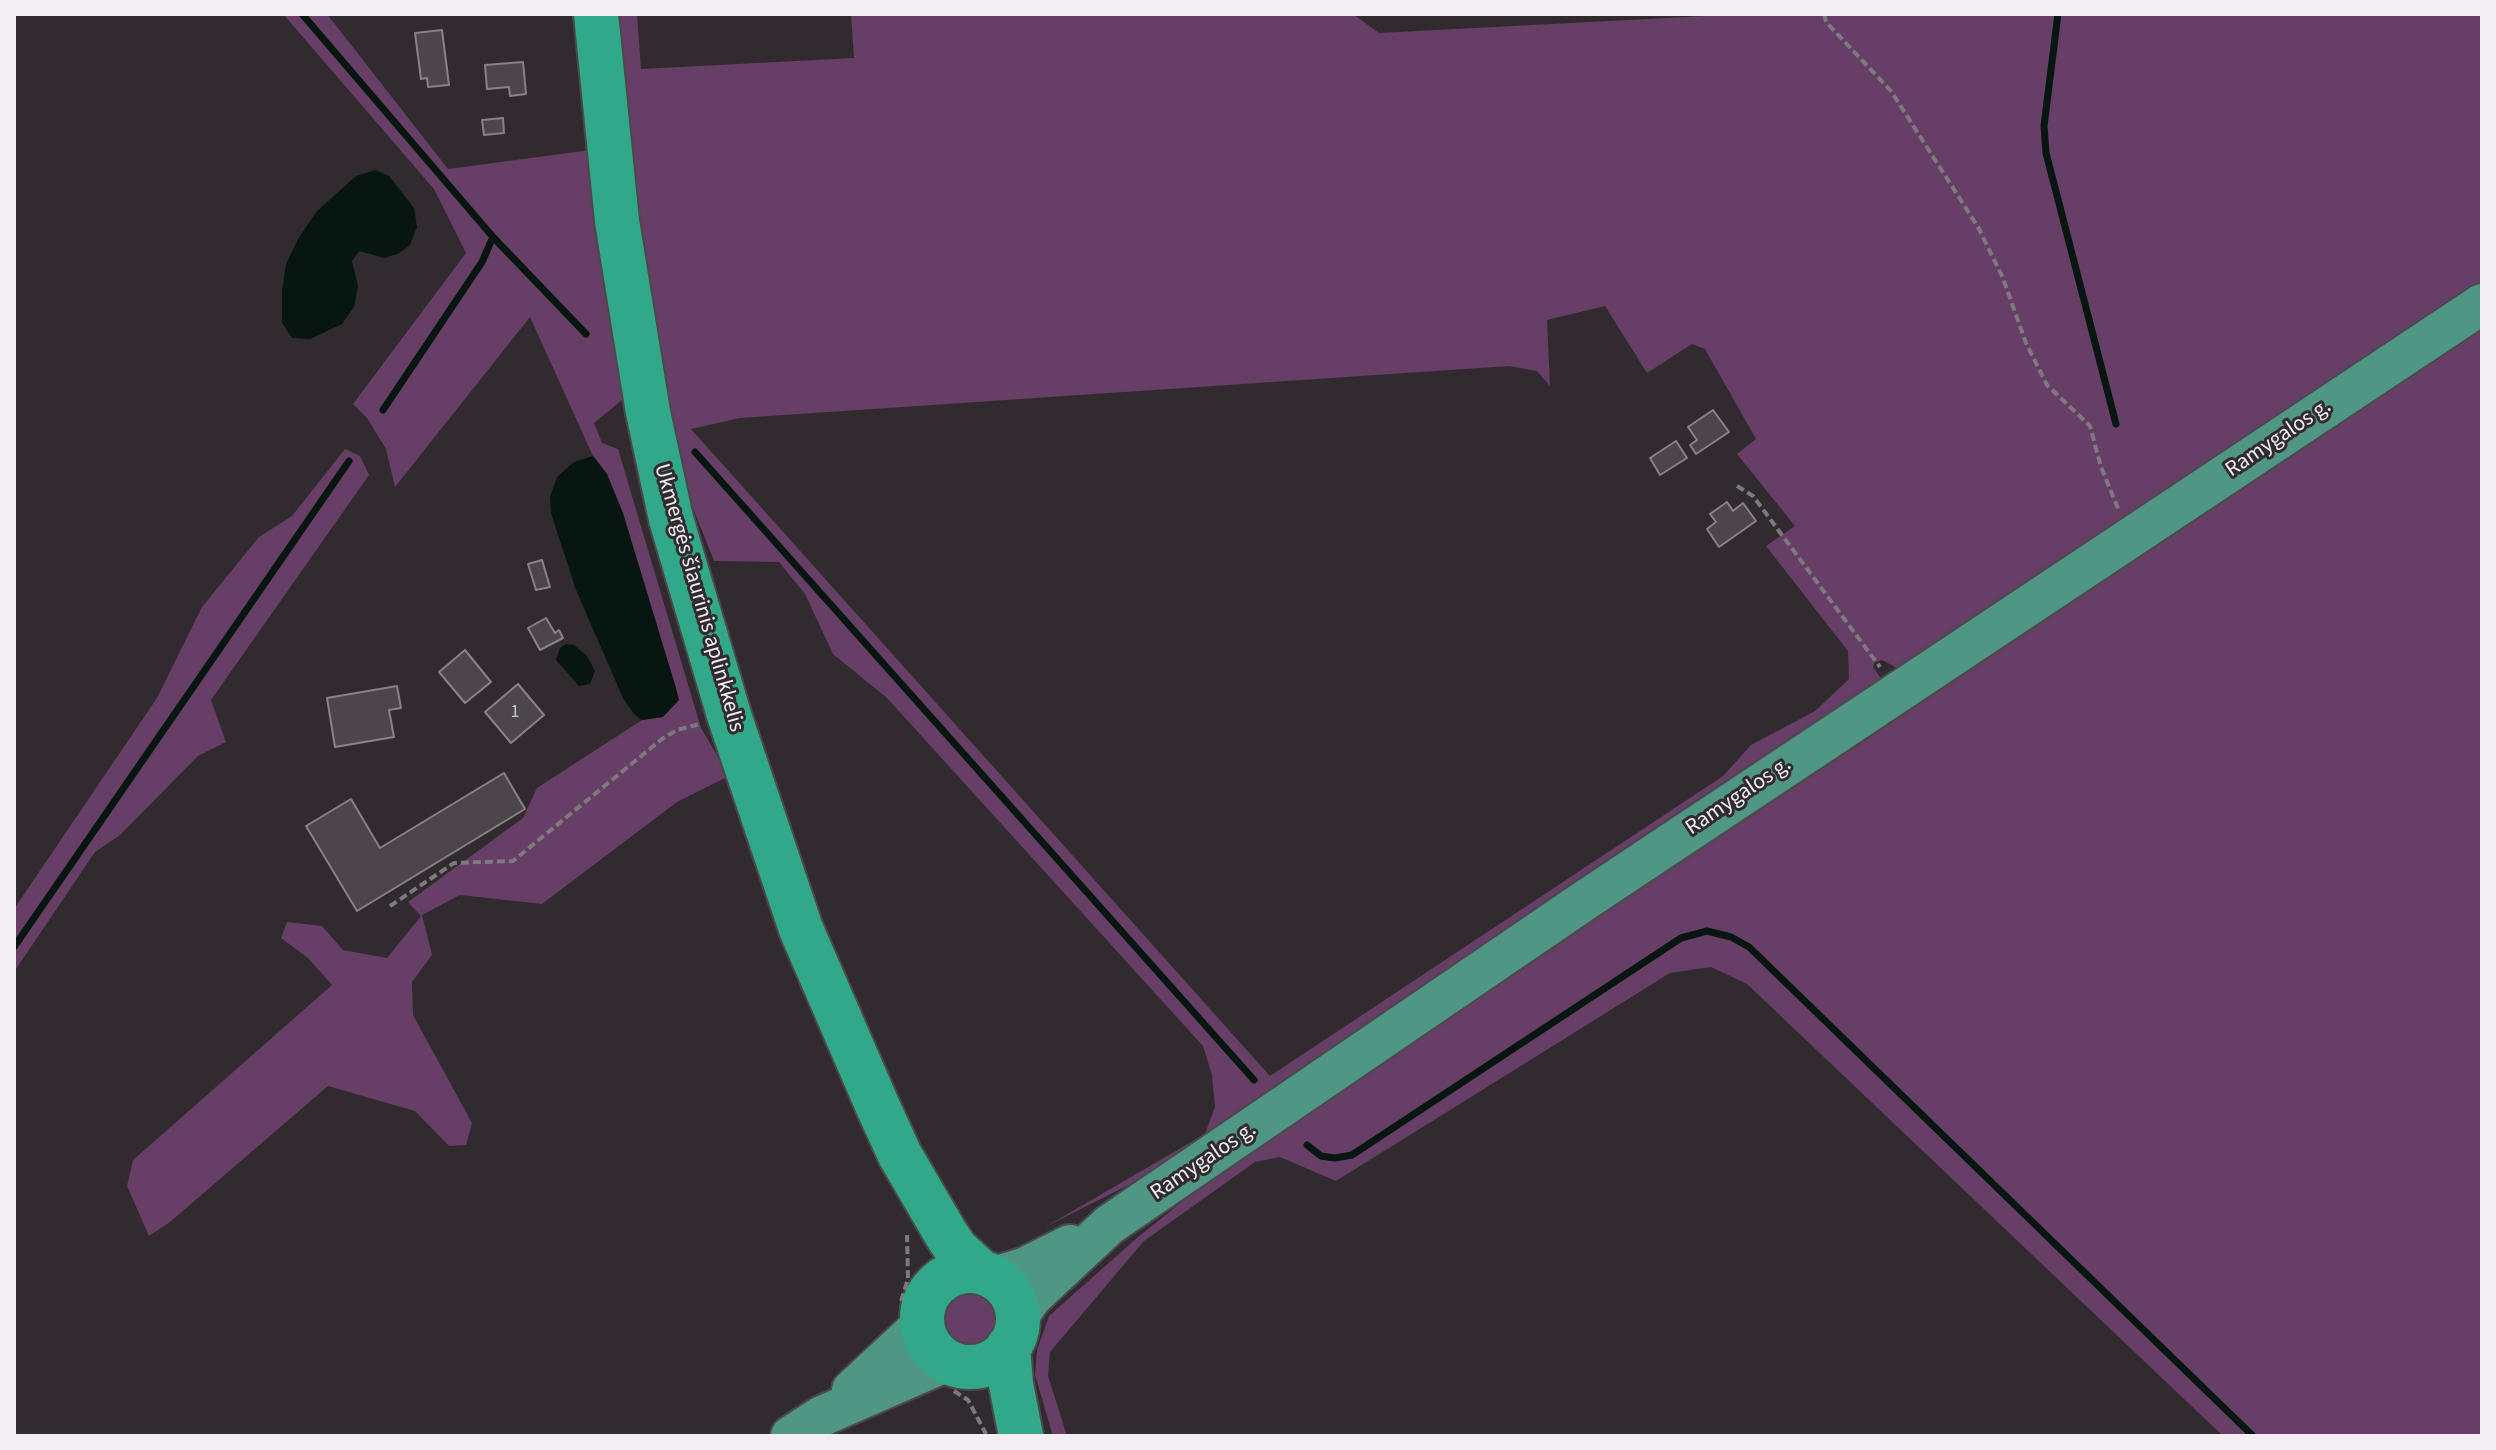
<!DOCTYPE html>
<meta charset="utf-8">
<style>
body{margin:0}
#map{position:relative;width:2496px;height:1450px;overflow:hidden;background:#312b30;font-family:"Source Sans 3",sans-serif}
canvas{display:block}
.frame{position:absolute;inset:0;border:16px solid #f2eef2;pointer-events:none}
</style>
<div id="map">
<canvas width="2496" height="1450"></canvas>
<div class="frame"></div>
</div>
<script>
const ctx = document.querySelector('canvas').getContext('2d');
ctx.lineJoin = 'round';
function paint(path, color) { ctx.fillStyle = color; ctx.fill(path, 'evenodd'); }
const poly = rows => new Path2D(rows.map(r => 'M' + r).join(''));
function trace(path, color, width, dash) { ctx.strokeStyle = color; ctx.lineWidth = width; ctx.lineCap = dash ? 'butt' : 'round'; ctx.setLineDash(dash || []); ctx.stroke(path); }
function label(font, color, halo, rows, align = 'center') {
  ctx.font = font + ' "Source Sans 3",sans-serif'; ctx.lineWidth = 6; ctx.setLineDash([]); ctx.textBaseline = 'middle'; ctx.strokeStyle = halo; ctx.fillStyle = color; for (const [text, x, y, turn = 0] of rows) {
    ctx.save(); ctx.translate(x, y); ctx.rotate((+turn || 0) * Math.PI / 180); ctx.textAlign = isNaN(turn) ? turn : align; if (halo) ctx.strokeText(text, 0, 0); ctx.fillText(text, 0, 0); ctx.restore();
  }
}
paint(poly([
 [283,14,327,14,448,169,591,150,627,396,594,423,602,443,618,449,701,728,729,776,677,802,542,904,460,895,422,915,432,955,412,982,413,1015,472,1123,466,1145,449,1146,415,1111,328,1086,170,1222,149,1236,127,1186,133,1160,332,985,308,958,281,938,287,922,322,926,343,950,387,958,421,916,408,902,523,818,537,788,642,720,663,717,607,474,593,456,530,317,395,487,386,449,367,418,353,404,466,253,434,189],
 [615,14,637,14,641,69,854,58,851,14,1353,14,1379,33,1743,14,2482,14,2482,287,1899,669,1882,660,1875,662,1873,667,1882,680,1194,1152,1045,1227,1205,1134,1215,1107,1212,1075,1203,1046,887,698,833,654,805,594,779,562,714,561,683,483,675,446,629,164],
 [1605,306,1647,373,1692,344,1705,349,1756,439,1737,454,1795,526,1766,546,1848,651,1849,679,1815,711,1751,745,1723,776,1270,1076,691,429,740,418,1509,366,1537,371,1550,386,1547,320],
 [2482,322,2482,1436,2223,1436,1747,984,1711,967,1670,973,1336,1181,1280,1157,1255,1162,1144,1241,1050,1352,1048,1376,1067,1436,1053,1436,1035,1375,1037,1350,1049,1316,1138,1237,1229,1164,1306,1115,2175,526],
 [345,449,360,456,369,475,211,700,226,742,198,756,119,836,95,852,14,972,14,909,157,698,202,607,259,537,292,516],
 '938 1319a32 32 0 1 1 64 0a32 32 0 1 1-64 0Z'
]), '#663e66');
paint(poly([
 [375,170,389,176,414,208,417,227,410,245,398,254,384,258,359,251,352,261,358,286,354,307,342,324,310,339,292,338,282,323,282,291,286,264,298,239,317,211,356,176],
 [593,456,607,474,623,513,676,688,679,700,663,717,642,720,634,714,623,698,576,590,551,513,550,497,557,477,574,462],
 [566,644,574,645,587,656,595,671,590,684,579,686,556,660,560,648]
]), '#071611');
trace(poly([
 [302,14,493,237,586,334],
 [2058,14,2044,126,2046,153,2116,424],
 [383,410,482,262,493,237],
 [695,452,1254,1080],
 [14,947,349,461],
 [1307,1145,1321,1156,1335,1158,1352,1155,1681,938,1707,931,1731,937,1749,947,2253,1436]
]), '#071611', 7);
const building = poly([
 [442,30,449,85,428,87,427,78,421,79,415,33,442,30],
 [523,62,526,94,510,96,509,87,487,89,485,65,523,62],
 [503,118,504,133,484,135,482,120,503,118],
 [1713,410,1729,432,1696,454,1690,445,1697,440,1688,427,1713,410],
 [1676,441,1687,458,1660,475,1650,458,1676,441],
 [1727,502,1733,511,1743,503,1756,521,1719,547,1707,529,1716,522,1710,514,1727,502],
 [542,560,550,587,536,590,528,564,542,560],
 [546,618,555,633,559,630,563,638,540,650,528,628,546,618],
 [465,650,491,682,465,703,439,672,465,650],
 [518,684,544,715,511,743,485,712,518,684],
 [397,686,401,708,389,710,394,737,335,747,327,698,397,686],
 [504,773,525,809,357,911,306,826,351,799,380,848,504,773]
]);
paint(building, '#4c464c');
trace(building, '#888288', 2);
const major = poly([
 [994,1277,1026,1267,1070,1245],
 [1018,1317,1031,1298,1109,1225,1581,903,2482,304],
 [852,1390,923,1324],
 [791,1436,822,1416,948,1361]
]);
const highway = poly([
 [596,14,617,221,648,412,671,519,729,715,801,929,878,1107,900,1155,946,1234,956,1249,981,1272],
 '922 1319a48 48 0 1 1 96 0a48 48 0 1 1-96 0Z',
 [1008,1347,1011,1384,1021,1436]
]);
trace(major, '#4c484c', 44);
trace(highway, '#4c484c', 48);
trace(poly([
 [1824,14,1826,22,1891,91,1978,227,2003,278,2026,343,2047,385,2090,426,2101,467,2119,511],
 [1737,486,1753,496,1880,667],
 [390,906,454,863,513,861,662,739,677,730,700,724],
 [901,1301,908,1279,907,1235],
 [954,1391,968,1400,986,1434]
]), '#7e797e', 4, [8, 4]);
trace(major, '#509685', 40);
trace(highway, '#31a989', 44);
label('18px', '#c8c4c8', null, [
 ["1",515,713]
]);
label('22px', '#f2eef2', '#312b30', [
 ["Ramygalos g.",2279,439,-34],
 ["Ukmergės šiaurinis aplinkkelis",698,598,74],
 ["Ramygalos g.",1739,797,-34],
 ["Ramygalos g.",1204,1162,-34]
]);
</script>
